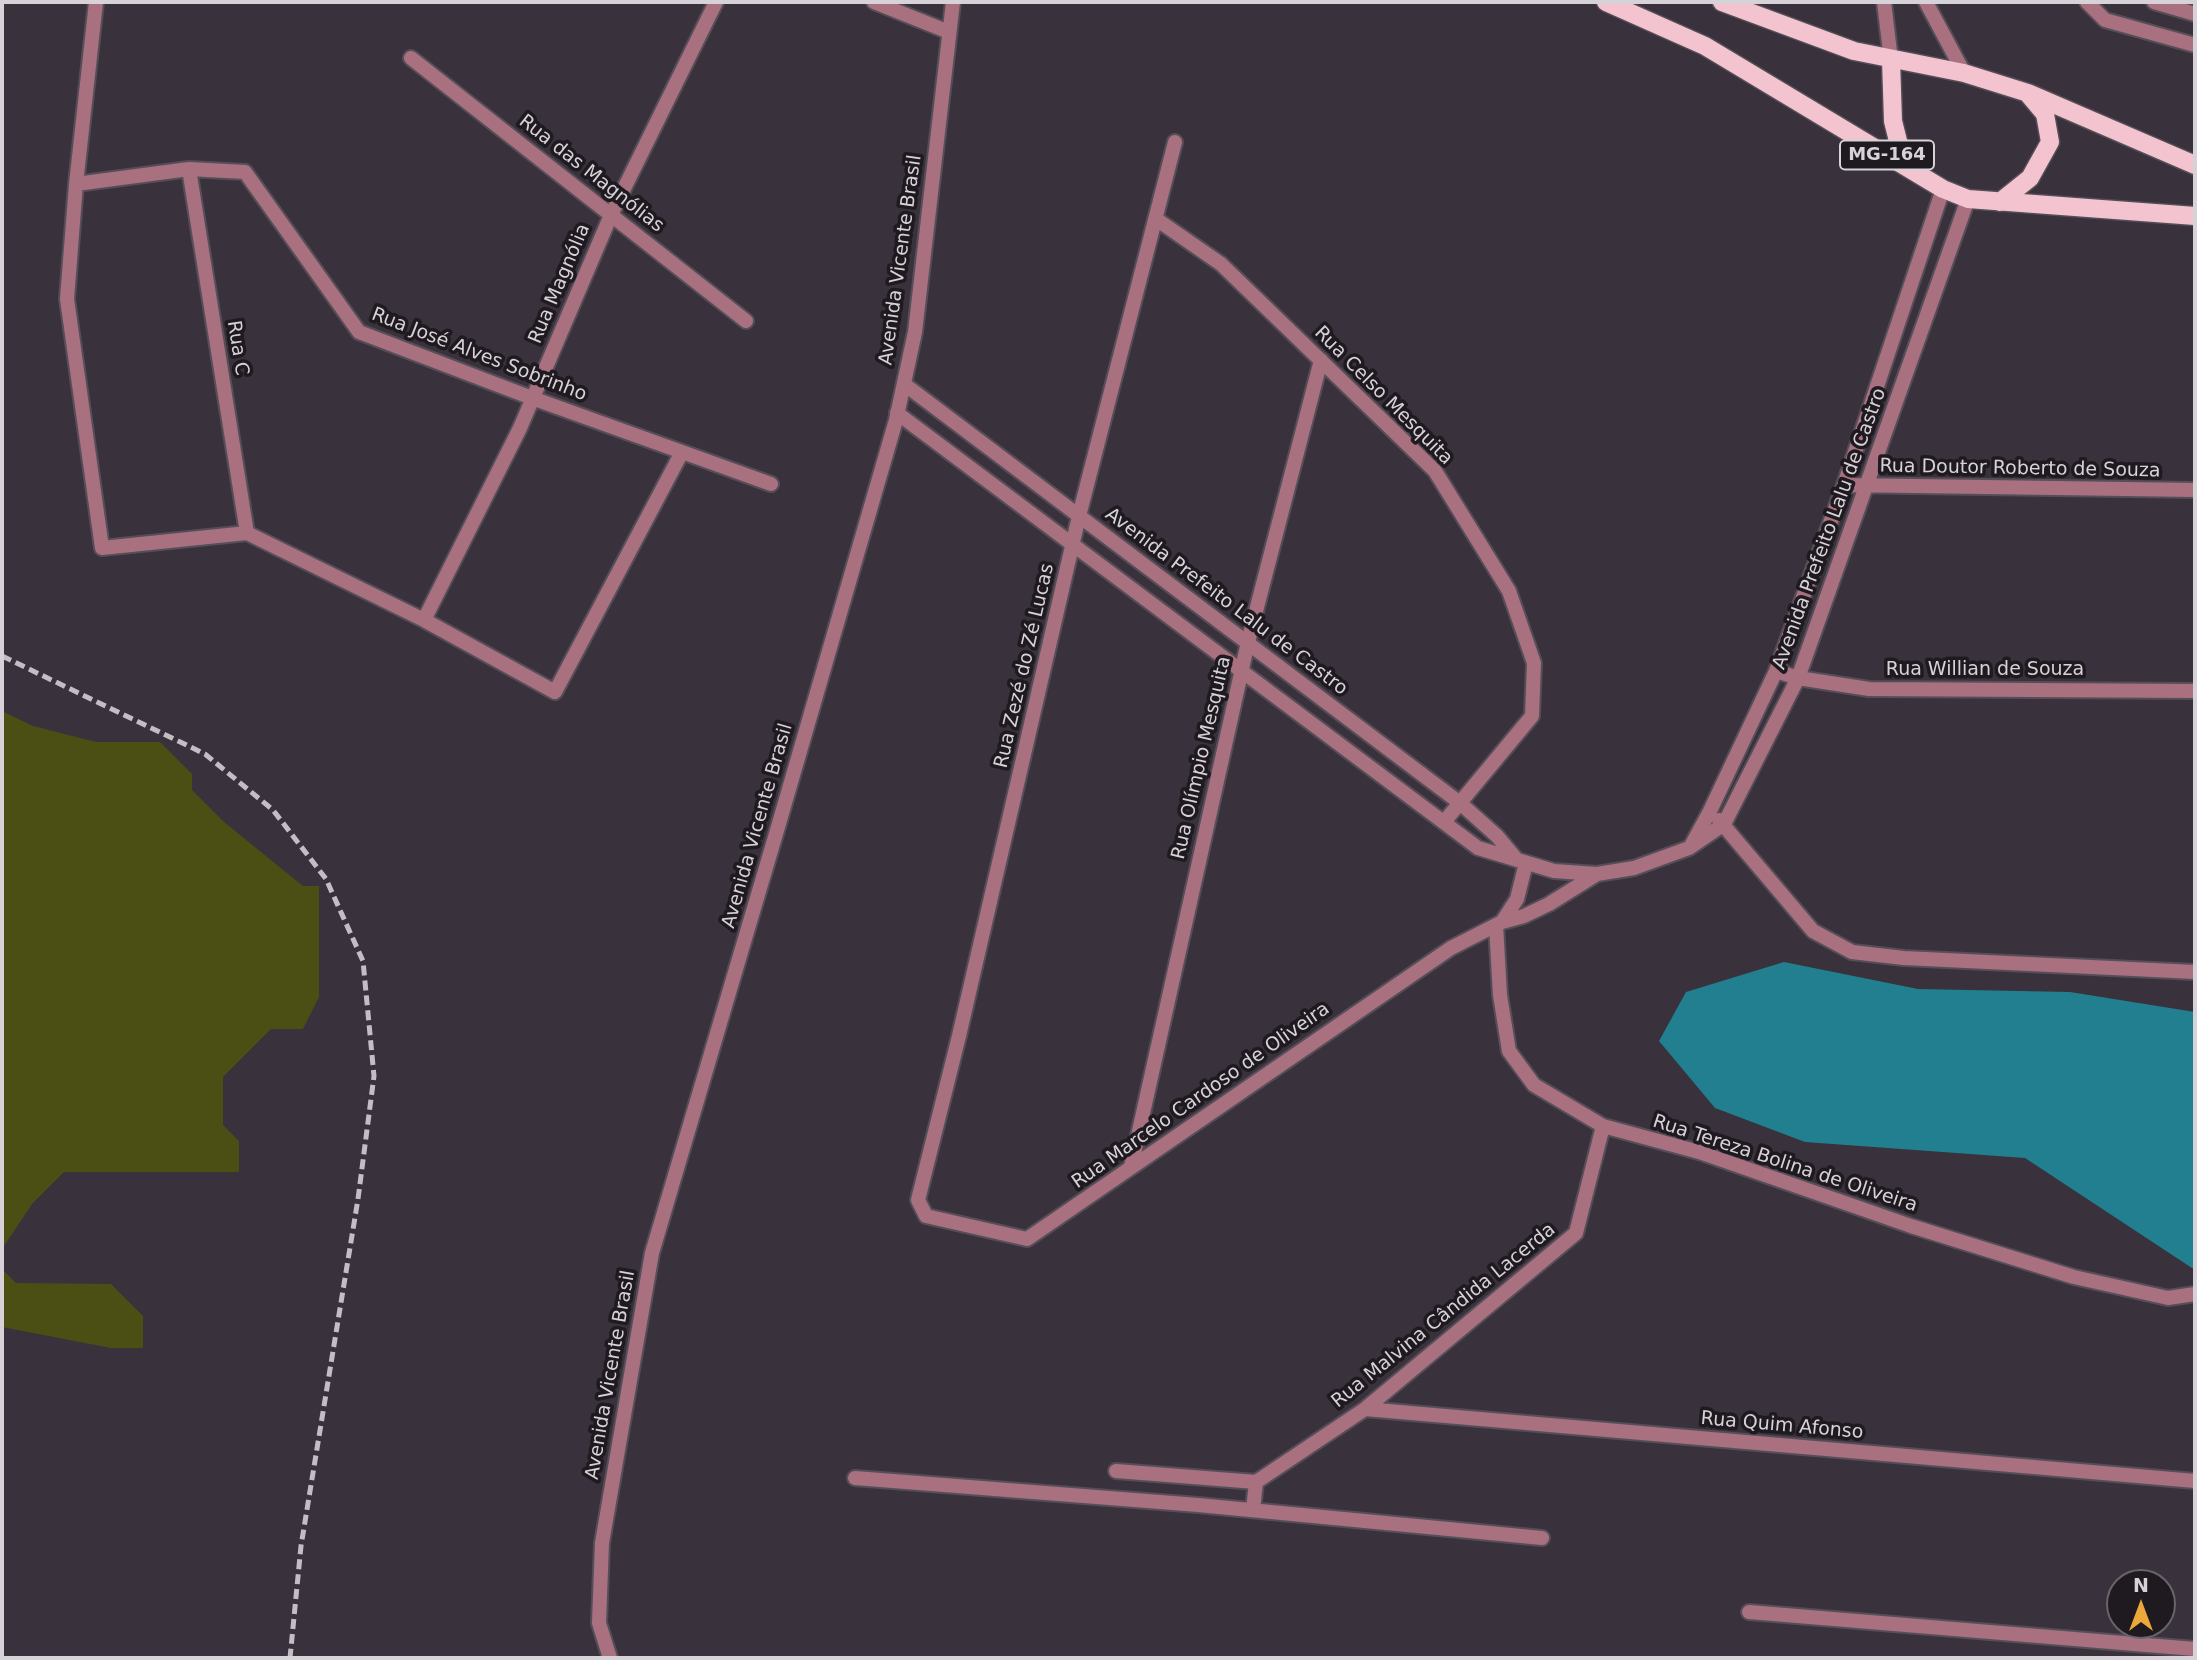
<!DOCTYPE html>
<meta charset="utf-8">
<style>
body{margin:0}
#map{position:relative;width:2197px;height:1660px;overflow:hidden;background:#39313b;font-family:"DejaVu Sans",sans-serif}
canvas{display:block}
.frame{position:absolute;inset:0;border:4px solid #d7d2d8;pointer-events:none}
.north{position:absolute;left:2106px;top:1569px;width:70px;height:70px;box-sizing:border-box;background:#1e1a1f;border:2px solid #686469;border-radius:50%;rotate:0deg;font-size:19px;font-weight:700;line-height:28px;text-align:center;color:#d7d2d8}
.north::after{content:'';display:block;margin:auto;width:24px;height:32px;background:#eda83b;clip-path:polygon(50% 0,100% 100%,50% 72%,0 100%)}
</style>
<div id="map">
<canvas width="2197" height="1660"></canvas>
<div class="frame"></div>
<div class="north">N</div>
</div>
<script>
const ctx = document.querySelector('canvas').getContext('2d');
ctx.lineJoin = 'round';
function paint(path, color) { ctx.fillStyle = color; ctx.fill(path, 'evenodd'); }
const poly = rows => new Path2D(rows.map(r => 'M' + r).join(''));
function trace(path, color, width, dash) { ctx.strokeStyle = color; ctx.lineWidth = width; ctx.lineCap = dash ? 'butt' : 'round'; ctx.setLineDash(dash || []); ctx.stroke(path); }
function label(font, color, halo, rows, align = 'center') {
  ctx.font = font + ' "DejaVu Sans",sans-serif'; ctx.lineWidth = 7; ctx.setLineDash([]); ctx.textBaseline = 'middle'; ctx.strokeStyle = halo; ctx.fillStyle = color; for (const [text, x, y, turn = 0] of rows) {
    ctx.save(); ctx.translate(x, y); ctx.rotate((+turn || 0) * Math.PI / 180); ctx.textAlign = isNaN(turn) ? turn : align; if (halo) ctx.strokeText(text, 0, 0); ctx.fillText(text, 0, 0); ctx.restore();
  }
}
paint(poly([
 [2,711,33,726,96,742,160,742,192,774,192,790,224,822,303,886,319,886,319,997,303,1029,271,1029,223,1077,223,1125,239,1141,239,1172,64,1172,32,1204,2,1249],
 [2,1269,16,1283,111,1284,143,1316,143,1348,111,1348,2,1327]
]), '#4b4f14');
paint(poly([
 [1784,962,1918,989,2070,992,2195,1012,2195,1270,2025,1158,1805,1142,1715,1108,1659,1041,1686,992]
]), '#217f8f');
const minor = poly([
 [96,2,76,184,67,299,102,548,247,533,424,620,555,692,682,452],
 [874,2,949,32],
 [1884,2,1891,60],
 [1926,2,1964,73],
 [2087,2,2105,20,2195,45],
 [2154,2,2195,14],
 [411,58,746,321],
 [1175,142,1079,516,959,1036,918,1200,926,1216,1027,1239,1451,948,1502,922,1524,916,1549,904,1597,874],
 [189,169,247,533],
 [76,184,189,169,245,172,359,332,532,398,771,484],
 [1156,219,1221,264,1435,471,1509,591,1534,663,1532,716,1444,822],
 [904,384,1460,803,1497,836,1517,860],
 [897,413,1478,848,1554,871,1597,874,1634,868,1689,848,1724,824,1798,678,1968,199],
 [1844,485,2195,490],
 [424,620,520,428,611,215,716,2],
 [1776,671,1798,678,1869,689,2195,691],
 [1719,820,1813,931,1852,952,1904,958,2195,972],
 [1692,844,1710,811,1776,671,1844,485,1943,189],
 [1502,922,1517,899,1526,863],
 [1496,925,1500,995,1509,1051,1534,1085,1603,1126,1699,1152,1911,1226,2074,1277,2168,1298,2195,1294],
 [1131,1167,1248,642,1321,360],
 [1365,1409,2195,1481],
 [1116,1471,1256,1482,1365,1409,1576,1233,1603,1126],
 [855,1478,1198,1505,1542,1538],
 [1253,1510,1256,1482],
 [1749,1612,2195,1649]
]);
const tertiary = poly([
 [610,1658,599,1623,602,1543,652,1253,778,827,896,420,915,332,953,2]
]);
const primary = poly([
 [1606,2,1705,46,1943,189,1968,199,2195,216],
 [1722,2,1854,51,1964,73,2028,93,2195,165],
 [1891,60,1893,121,1904,165],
 [2000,202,2030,178,2050,142,2045,114,2029,95]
]);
trace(minor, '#554e57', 18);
trace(tertiary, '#554e57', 18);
trace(primary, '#554e57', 21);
trace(minor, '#a97080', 14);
trace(tertiary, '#a97080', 14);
trace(primary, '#f3c3cf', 18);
trace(poly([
 [2,656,205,754,273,810,326,879,363,961,374,1076,358,1199,301,1546,290,1658]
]), '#c3bec5', 5, [10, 5]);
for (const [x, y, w] of [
 [1887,155,94]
]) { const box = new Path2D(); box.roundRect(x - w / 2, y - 14.5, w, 29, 5); ctx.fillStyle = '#1e1a1f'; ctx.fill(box); trace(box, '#d7d2d8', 2); }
label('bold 18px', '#d7d2d8', null, [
 ["MG-164",1887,155]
]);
label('19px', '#d7d2d8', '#1e1a1f', [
 ["Rua das Magnólias",591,174,38],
 ["Avenida Vicente Brasil",901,260,-82],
 ["Rua Magnólia",560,284,-67],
 ["Rua C",237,348,81],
 ["Rua José Alves Sobrinho",479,355,21],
 ["Rua Celso Mesquita",1383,396,45],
 ["Rua Doutor Roberto de Souza",2020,469,1],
 ["Avenida Prefeito Lalu de Castro",1830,529,-70],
 ["Avenida Prefeito Lalu de Castro",1226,602,37],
 ["Rua Zezé do Zé Lucas",1025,666,-77],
 ["Rua Willian de Souza",1985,670],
 ["Rua Olímpio Mesquita",1202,758,-77],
 ["Avenida Vicente Brasil",758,826,-74],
 ["Rua Marcelo Cardoso de Oliveira",1201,1096,-35],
 ["Rua Tereza Bolina de Oliveira",1785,1164,18],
 ["Rua Malvina Cândida Lacerda",1444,1316,-39],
 ["Avenida Vicente Brasil",611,1375,-80],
 ["Rua Quim Afonso",1782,1426,5]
]);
</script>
